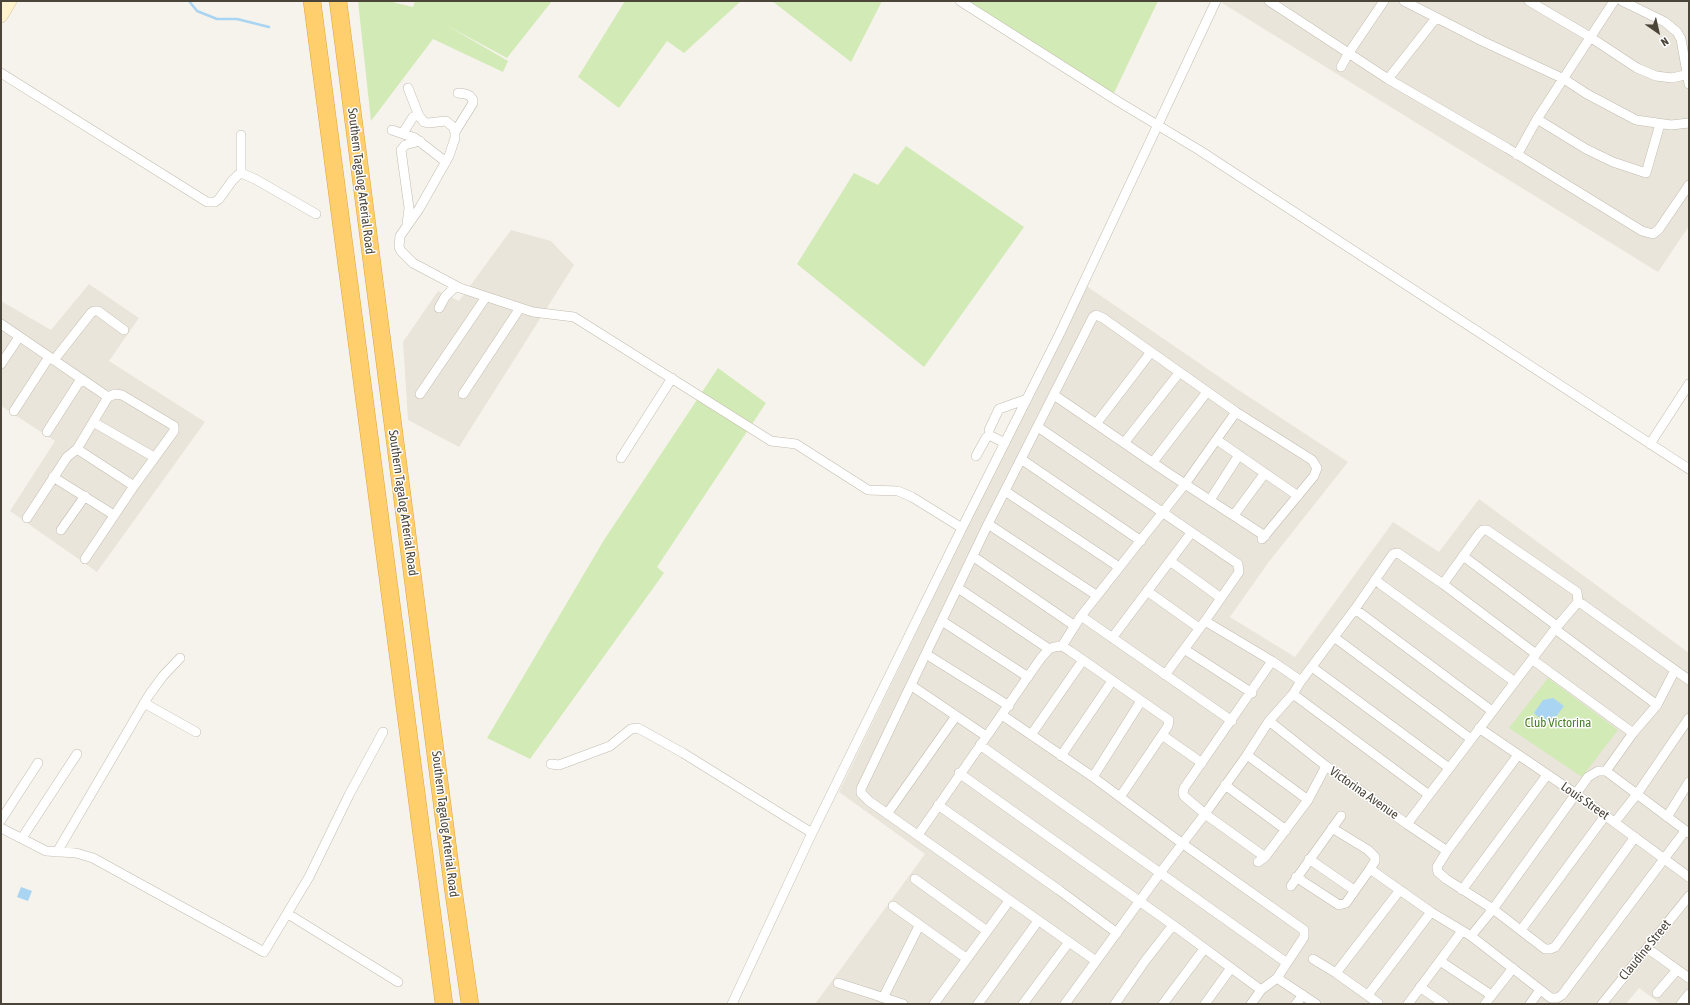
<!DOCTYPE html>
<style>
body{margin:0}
#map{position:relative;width:1690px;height:1005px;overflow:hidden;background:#f6f3ec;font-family:"Asap Condensed",sans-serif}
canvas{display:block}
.frame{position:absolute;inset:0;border:2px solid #4b4439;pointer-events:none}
.north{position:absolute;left:1638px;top:12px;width:40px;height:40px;-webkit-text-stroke:3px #fff;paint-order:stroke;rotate:146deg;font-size:11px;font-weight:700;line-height:16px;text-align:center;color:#4b4439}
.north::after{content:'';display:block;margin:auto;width:14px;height:18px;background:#4b4439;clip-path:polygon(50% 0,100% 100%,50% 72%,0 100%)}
</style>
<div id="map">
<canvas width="1690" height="1005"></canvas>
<div class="frame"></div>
<div class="north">N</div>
</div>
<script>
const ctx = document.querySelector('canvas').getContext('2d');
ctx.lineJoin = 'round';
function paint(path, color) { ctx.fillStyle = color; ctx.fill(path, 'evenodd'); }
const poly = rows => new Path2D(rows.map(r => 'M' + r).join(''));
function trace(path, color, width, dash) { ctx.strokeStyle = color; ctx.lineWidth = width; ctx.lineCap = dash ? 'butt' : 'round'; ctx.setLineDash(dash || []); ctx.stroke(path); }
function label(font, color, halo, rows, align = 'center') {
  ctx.font = font + ' "Asap Condensed",sans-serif'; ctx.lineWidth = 3; ctx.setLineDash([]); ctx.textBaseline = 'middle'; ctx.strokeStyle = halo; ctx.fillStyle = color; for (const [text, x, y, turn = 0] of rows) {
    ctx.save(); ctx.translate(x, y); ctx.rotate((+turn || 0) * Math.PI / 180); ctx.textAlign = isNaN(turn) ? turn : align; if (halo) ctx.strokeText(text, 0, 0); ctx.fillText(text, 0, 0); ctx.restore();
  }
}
paint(poly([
 [1223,1,1689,1,1689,226,1658,272,1222,3],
 [511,230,551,241,574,265,459,447,408,420,403,342,438,291,459,301],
 [89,284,139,318,109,361,205,422,97,572,10,511,55,441,1,406,1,301,51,330],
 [1085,285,1234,387,1348,462,1268,563,1230,617,1295,657,1393,522,1439,552,1479,499,1689,653,1689,1004,1661,1004,1639,988,1626,1004,815,1004,925,854,839,792]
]), '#eae5da');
paint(poly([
 [358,1,388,1,413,7,415,1,552,1,507,58,446,25,508,61,503,72,433,39,371,121],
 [625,1,741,1,684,53,667,41,619,108,578,77],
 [772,1,882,1,851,62],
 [964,1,1158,1,1113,95],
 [906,146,1024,227,924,367,797,264,854,173,878,185],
 [718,368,766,403,657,567,664,573,530,759,487,738,604,540],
 [1548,678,1618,730,1582,777,1509,728]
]), '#d2eab5');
paint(poly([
 [1553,698,1564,706,1555,718,1544,722,1534,713,1543,700],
 [21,887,32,891,28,901,17,897]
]), '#a9d4f2');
trace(poly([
 [189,1,197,11,217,19,237,19,269,27]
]), '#a9d4f2', 2.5);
const street = poly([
 [960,1,1119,102,1199,150,1689,469],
 [1269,1,1388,79,1507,148,1642,231,1653,234,1659,229,1689,185],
 [1404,1,1482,41,1564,79,1587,94,1636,120,1671,125,1689,123],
 [1529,1,1590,37,1637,68,1656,76,1672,78,1689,74],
 [1622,1,1665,22,1677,32,1681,39,1689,84],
 [1341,67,1348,54,1384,1],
 [1,73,207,202,215,202,219,199,232,181,238,175,241,173,255,179,316,214],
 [1388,79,1436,18],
 [408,88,419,116,424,122,428,123,446,121,453,127,455,132,455,138,449,156,419,209,400,236,399,247,401,251,413,263,460,288,533,312,574,317,771,441,796,444,868,490,898,491,912,497,962,528],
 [1537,119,1586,149,1613,162,1646,173,1660,124],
 [392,130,415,138,446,162],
 [455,132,473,103,473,100,470,96,466,94,458,93],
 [403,133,413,117],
 [241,135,241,173],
 [1517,155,1537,119,1614,1],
 [407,224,409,208,401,150,405,145,420,141],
 [439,308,445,297,456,286],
 [1,324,108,397],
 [54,360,91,313,94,311,98,311,124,330],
 [1,364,19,337],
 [420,394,486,297],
 [463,394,520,308],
 [1054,395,1168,473,1265,536],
 [14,411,49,357],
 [93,422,154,457],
 [1096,424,1151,352],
 [1038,427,1238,564,1239,572,1205,621,1165,675],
 [989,430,999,409,1027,399],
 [47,432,81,379],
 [1217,440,1298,496],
 [1124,443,1179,373],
 [1650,444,1689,384],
 [77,449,134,486],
 [976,456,986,438,989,435,1005,443],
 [621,458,672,378],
 [1021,459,1141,541],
 [1153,462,1207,392],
 [53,477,114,515],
 [1005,491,1119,567],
 [1210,500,1239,455],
 [1234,515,1265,473],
 [27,518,67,457,77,449,108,397,115,394,122,395,174,426,174,431,134,486,85,559],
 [988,524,1096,595],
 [61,530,85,496],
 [1463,556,1557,626],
 [974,557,1075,626],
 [1170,561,1221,598],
 [1375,580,1515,682],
 [1443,584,1479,534,1483,530,1487,530,1577,592,1578,602],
 [958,588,1049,649],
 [1147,591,1199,628],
 [1355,609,1492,711],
 [1081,616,1232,721],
 [942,621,1028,677],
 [1205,621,1272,661,1301,681],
 [1555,629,1657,705],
 [1334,637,1471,739],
 [1112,638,1191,533],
 [1062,646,1081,616,1185,484,1236,412],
 [1184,649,1252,693],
 [926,654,1009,706],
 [1533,660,1633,733],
 [1312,667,1449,768],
 [912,686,986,736],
 [1293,694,1429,795],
 [144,703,196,732],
 [1002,715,1093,777,1183,844,1304,930,1304,937,1277,978,1261,990,1251,1004],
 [1269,721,1293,694,1301,681,1355,609,1393,554,1398,553,1443,584,1536,654],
 [1479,728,1576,794,1689,877],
 [1031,735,1083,660],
 [1162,735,1202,763],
 [980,745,1287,963],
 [1247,755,1308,800],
 [1518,755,1447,851,1437,867,1438,872,1446,879,1493,909,1545,949,1550,949,1555,947,1635,837],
 [1061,756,1112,681],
 [551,764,559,765,610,746,631,729,638,728,683,753,812,833],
 [1606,771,1633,733,1657,705,1675,670],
 [959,773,1173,925,1261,990],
 [1093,777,1141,701],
 [1225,785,1286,830],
 [938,805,1059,890,1117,933],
 [887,814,956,716],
 [1667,817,1689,782],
 [1,820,38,763],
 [1615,822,1637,794,1689,718],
 [1407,824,1447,851],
 [1,828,46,851,76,853,93,858,264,952,309,877,349,795,383,732],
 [918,835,1041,658,1049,649,1054,647,1062,646,1070,651,1169,720,1168,726,1162,735,1120,797],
 [22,838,77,754],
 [57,852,149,695,163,676,180,658],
 [1265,857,1205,814,1184,796,1183,793,1184,788,1272,661],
 [1309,859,1354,890],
 [1258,862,1265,857,1308,800,1326,766],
 [1370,869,1431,912,1471,936,1551,998,1557,998,1562,995,1685,831],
 [1296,877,1339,905,1346,903,1370,869,1375,861,1375,857,1368,850,1332,828],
 [915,879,987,931],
 [1291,886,1341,816],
 [1462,890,1547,775],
 [893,906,966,958],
 [288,914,398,982],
 [1521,930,1605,816],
 [1471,936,1493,909,1588,777,1598,771,1606,771,1689,833],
 [1647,948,1689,978],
 [1313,959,1336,973,1378,1003],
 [1096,961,869,801,861,793,861,789,988,524,1093,317,1096,315,1103,318,1236,412,1312,460,1317,468,1314,476,1262,539],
 [1440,961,1491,995],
 [1336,973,1400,890],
 [1277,978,1316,1004],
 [838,983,903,1004],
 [1420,987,1444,1004],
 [1657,993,1677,970],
 [1368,995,1431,912],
 [883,998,919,926],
 [732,1004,812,833,962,528,1060,333,1216,1],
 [934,1004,1009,901],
 [978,1004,1038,921],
 [1023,1004,1069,942],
 [1065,1004,1160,873,1205,814,1247,755,1269,721,1326,766,1407,824,1555,629,1578,602,1582,604,1689,680],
 [1115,1004,1145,961,1173,925],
 [1163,1004,1204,949],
 [1205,1004,1231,968],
 [1296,1004,1303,995],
 [1408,1004,1462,931],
 [1485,1004,1513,968],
 [1530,1004,1540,990],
 [1602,1004,1689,896],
 [1681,1004,1689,994]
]);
const secondary = poly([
 [1,16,10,1]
]);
const highway = poly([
 [312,1,444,1004],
 [338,1,453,888,470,1004]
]);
trace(street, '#c2bbae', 10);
trace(secondary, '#d6c79b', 14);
trace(highway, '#e0a43c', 18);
trace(street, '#fff', 9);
trace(secondary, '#fff3cd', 13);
trace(highway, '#ffcf6e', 17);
label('13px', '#4b4439', '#fff', [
 ["Southern Tagalog Arterial Road",361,181,83],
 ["Southern Tagalog Arterial Road",403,503,82],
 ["Victorina Avenue",1364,793,35],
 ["Louis Street",1585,801,35],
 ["Southern Tagalog Arterial Road",445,824,83],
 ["Claudine Street",1645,950,-51]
]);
label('13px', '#4a7f2a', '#fff', [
 ["Club Victorina",1558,723]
]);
</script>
